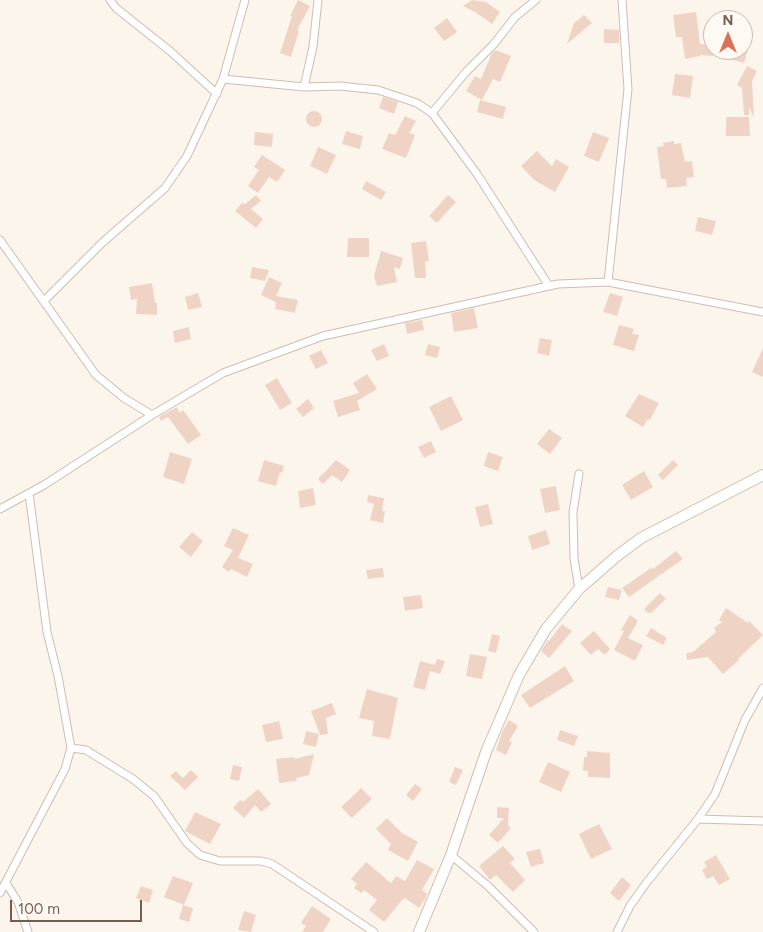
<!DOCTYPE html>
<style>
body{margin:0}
#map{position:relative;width:763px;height:932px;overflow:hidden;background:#fcf5ec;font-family:Figtree,sans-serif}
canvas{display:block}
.north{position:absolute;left:703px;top:10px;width:50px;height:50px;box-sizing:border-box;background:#fef9f3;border:1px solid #c8bab2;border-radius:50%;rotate:0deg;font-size:14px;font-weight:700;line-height:20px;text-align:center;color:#765b50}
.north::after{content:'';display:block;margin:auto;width:18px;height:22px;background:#dc705a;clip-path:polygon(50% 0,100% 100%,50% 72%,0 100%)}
.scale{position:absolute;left:10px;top:900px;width:132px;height:22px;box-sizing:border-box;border:2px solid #765b50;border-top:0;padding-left:6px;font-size:15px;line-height:18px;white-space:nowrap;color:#765b50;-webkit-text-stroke:4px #fef9f3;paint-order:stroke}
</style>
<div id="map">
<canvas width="763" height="932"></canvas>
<div class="north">N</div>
<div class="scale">100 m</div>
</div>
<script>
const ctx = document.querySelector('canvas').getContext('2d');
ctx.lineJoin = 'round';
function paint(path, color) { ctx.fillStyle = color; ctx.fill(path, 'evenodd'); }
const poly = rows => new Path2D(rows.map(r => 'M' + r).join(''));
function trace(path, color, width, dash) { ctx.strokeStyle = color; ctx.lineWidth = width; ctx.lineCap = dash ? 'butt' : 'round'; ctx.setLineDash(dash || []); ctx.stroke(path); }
paint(poly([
 [298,0,310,6,297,30,299,31,291,57,280,53,292,16,290,16],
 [472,0,486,2,500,12,492,24,475,12,463,6],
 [696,12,700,44,713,45,713,56,700,55,700,56,685,59,682,37,676,37,673,15],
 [584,15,592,23,567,44,574,23],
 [447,18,457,32,444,41,434,28],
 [604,29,619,30,619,43,604,43],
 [743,30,753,33,744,63,729,59,731,50,743,50],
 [496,50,511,56,500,82,493,79,482,100,466,91,475,76,481,79,492,53],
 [747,66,757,71,752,81,754,118,749,107,749,115,744,115,742,88,737,85],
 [675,74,693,76,690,98,672,95],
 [383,97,398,102,394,114,379,108],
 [480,100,506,107,503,119,477,112],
 '306 119a8 8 0 1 1 16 0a8 8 0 1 1-16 0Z',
 [405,116,416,121,409,133,415,135,406,158,382,149,389,133,395,135],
 [726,117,749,117,750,136,726,136],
 [346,131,363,136,360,149,342,144],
 [255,132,273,134,272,147,254,145],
 [593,132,609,138,599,162,584,156],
 [674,141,674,144,681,143,685,162,692,161,694,177,686,178,687,186,667,188,666,179,661,179,657,147,664,146,663,143],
 [318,147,336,155,327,174,310,166],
 [537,151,552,166,556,159,569,167,555,192,534,180,521,166],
 [262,155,285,170,277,182,269,177,258,193,248,186,259,170,254,167],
 [366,181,386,192,381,200,362,189],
 [256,195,261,201,251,209,263,219,256,228,235,211,242,203,245,204],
 [448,195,456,202,437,223,429,216],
 [698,217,716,221,712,235,695,231],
 [348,238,369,238,369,257,347,257],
 [426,241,429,261,425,262,426,278,415,278,411,243],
 [381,251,403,258,400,269,394,267,397,282,377,286,374,276],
 [252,267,269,270,265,281,250,278],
 [269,277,282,283,276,296,298,300,295,313,275,309,276,302,261,295],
 [152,283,155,303,157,303,157,315,136,314,137,299,131,300,129,287],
 [198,293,202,307,188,310,185,297],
 [610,293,623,297,617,316,603,312],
 [474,308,478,328,454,332,451,313],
 [422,320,424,330,407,334,405,323],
 [619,325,634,329,632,334,639,335,634,351,613,345],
 [189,327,191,339,175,343,173,331],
 [540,338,552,340,549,356,537,353],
 [384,344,389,356,377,361,371,350],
 [428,344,440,347,437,358,425,355],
 [763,348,763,377,752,372],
 [321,350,328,363,316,369,309,356],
 [367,374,377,389,357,401,360,410,338,417,333,401,359,393,353,383],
 [277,378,292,403,280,410,265,385],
 [639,394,659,403,650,420,648,419,643,427,625,416],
 [451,396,463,420,441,431,429,407],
 [308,399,314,408,303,417,296,409],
 [177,407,180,413,183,410,201,435,188,444,168,417,161,421,159,417],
 [549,429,562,438,550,454,537,444],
 [431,441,436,452,424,458,418,447],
 [170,452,192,459,184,484,163,477],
 [488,452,503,457,498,471,484,466],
 [264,460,284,466,282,473,280,472,276,486,258,481],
 [336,460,350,470,342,482,332,475,323,484,318,479],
 [673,460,678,465,663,480,658,475],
 [644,471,653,487,631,500,622,485],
 [556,486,560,510,545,513,540,489],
 [313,488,316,505,300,508,298,491],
 [368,495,384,498,382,511,385,511,383,523,370,520,374,504,367,502],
 [488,504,493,524,480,527,475,507],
 [233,528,249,535,238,558,253,564,247,577,231,569,229,572,222,567,233,550,224,546],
 [546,530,550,544,532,550,528,536],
 [192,532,203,541,191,557,179,547],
 [676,551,683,559,629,597,622,588,651,568,653,569],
 [383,568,384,577,368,579,366,570],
 [608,587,622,590,619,600,605,597],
 [660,593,666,599,651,613,648,613,644,609],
 [421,595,423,608,405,611,403,597],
 [726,608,748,623,749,621,763,635,738,659,739,660,723,674,708,657,687,660,686,653,693,652,716,632,714,628,722,622,719,620],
 [630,615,637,620,637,623,628,638,643,645,635,661,614,650,624,631,621,630],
 [562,624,572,631,549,658,541,651,548,640,549,641],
 [651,628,667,638,663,645,646,636],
 [594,631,610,649,605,655,598,649,591,655,580,643],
 [492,634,500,636,496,653,488,651],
 [470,654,487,657,482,679,466,676],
 [437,659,445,661,440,674,430,671,425,690,413,687,420,661,435,665],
 [565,666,574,681,530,708,521,695],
 [367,689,398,698,390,739,372,736,374,721,359,718],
 [332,703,336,714,326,718,328,734,320,735,311,711],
 [509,720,518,726,509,741,512,742,506,755,496,750,503,730],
 [279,721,283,739,266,742,262,725],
 [560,730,578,736,574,746,557,740],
 [306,731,319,734,316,747,303,744],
 [587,751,610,753,610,778,588,777,588,771,583,771,584,757,587,757],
 [314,754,309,775,296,778,297,781,279,783,276,759,294,757,294,759],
 [548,762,570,772,561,792,539,782],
 [233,765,242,767,239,781,230,779],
 [455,767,463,770,456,785,449,782],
 [191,770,198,777,185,790,170,776,176,771,183,778],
 [415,784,422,789,413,801,406,795],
 [361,788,372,799,352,818,341,807],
 [258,789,271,804,261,812,255,805,244,818,233,808,240,800,243,802],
 [497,807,509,808,508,826,511,828,498,843,489,835,504,818,497,818],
 [195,812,221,824,210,844,185,831],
 [387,818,402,833,418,842,408,861,388,850,391,844,376,829],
 [599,824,612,849,591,859,579,834],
 [503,846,515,859,510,863,525,880,513,892,496,875,490,880,479,866],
 [540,849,544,863,531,867,526,852],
 [716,855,730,879,719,885,713,876,707,879,702,870,707,867,704,862],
 [417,860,434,869,422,890,427,894,425,899,419,908,405,898,404,900,403,899,384,922,369,910,377,900,364,890,361,893,354,888,357,884,351,879,366,862,391,883,396,876,405,881],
 [173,876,193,883,184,905,164,897],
 [622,877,631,885,619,901,610,893],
 [141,886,153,890,149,903,136,898],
 [183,905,193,908,189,922,179,919],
 [312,906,331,919,323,932,302,932,306,926,301,923],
 [244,911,256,915,251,932,238,930]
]), '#efd4c5');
const street = poly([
 [110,0,116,8,170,51,217,94],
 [223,79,304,87,340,86,378,90,417,103,432,113,477,174,549,286],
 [304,87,313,47,318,0],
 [432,113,466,72,494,44,515,17,536,0],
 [0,240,96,375,124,398,152,415],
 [608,282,628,89,622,0],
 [44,301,103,242,165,188,187,156,223,79,245,0],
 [579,474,573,512,574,558,579,589],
 [0,509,44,485,152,415,223,373,323,336,558,284,608,282,763,312],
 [71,748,86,750,133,779,154,796,187,843,200,855,220,861,261,861,272,864,374,932],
 [698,819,763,821],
 [451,855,488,886,534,932],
 [6,883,18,902,28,932],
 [0,893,65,769,71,748,58,676,47,632,29,493],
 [617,932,630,906,647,882,698,819,715,794,745,720,763,688]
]);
const secondary = poly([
 [419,932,451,855,486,752,519,675,546,629,579,589,617,556,641,538,763,475]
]);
trace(street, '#cebdb2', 9);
trace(secondary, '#d0bdb0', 12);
trace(street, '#fff', 7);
trace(secondary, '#fff', 10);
</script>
